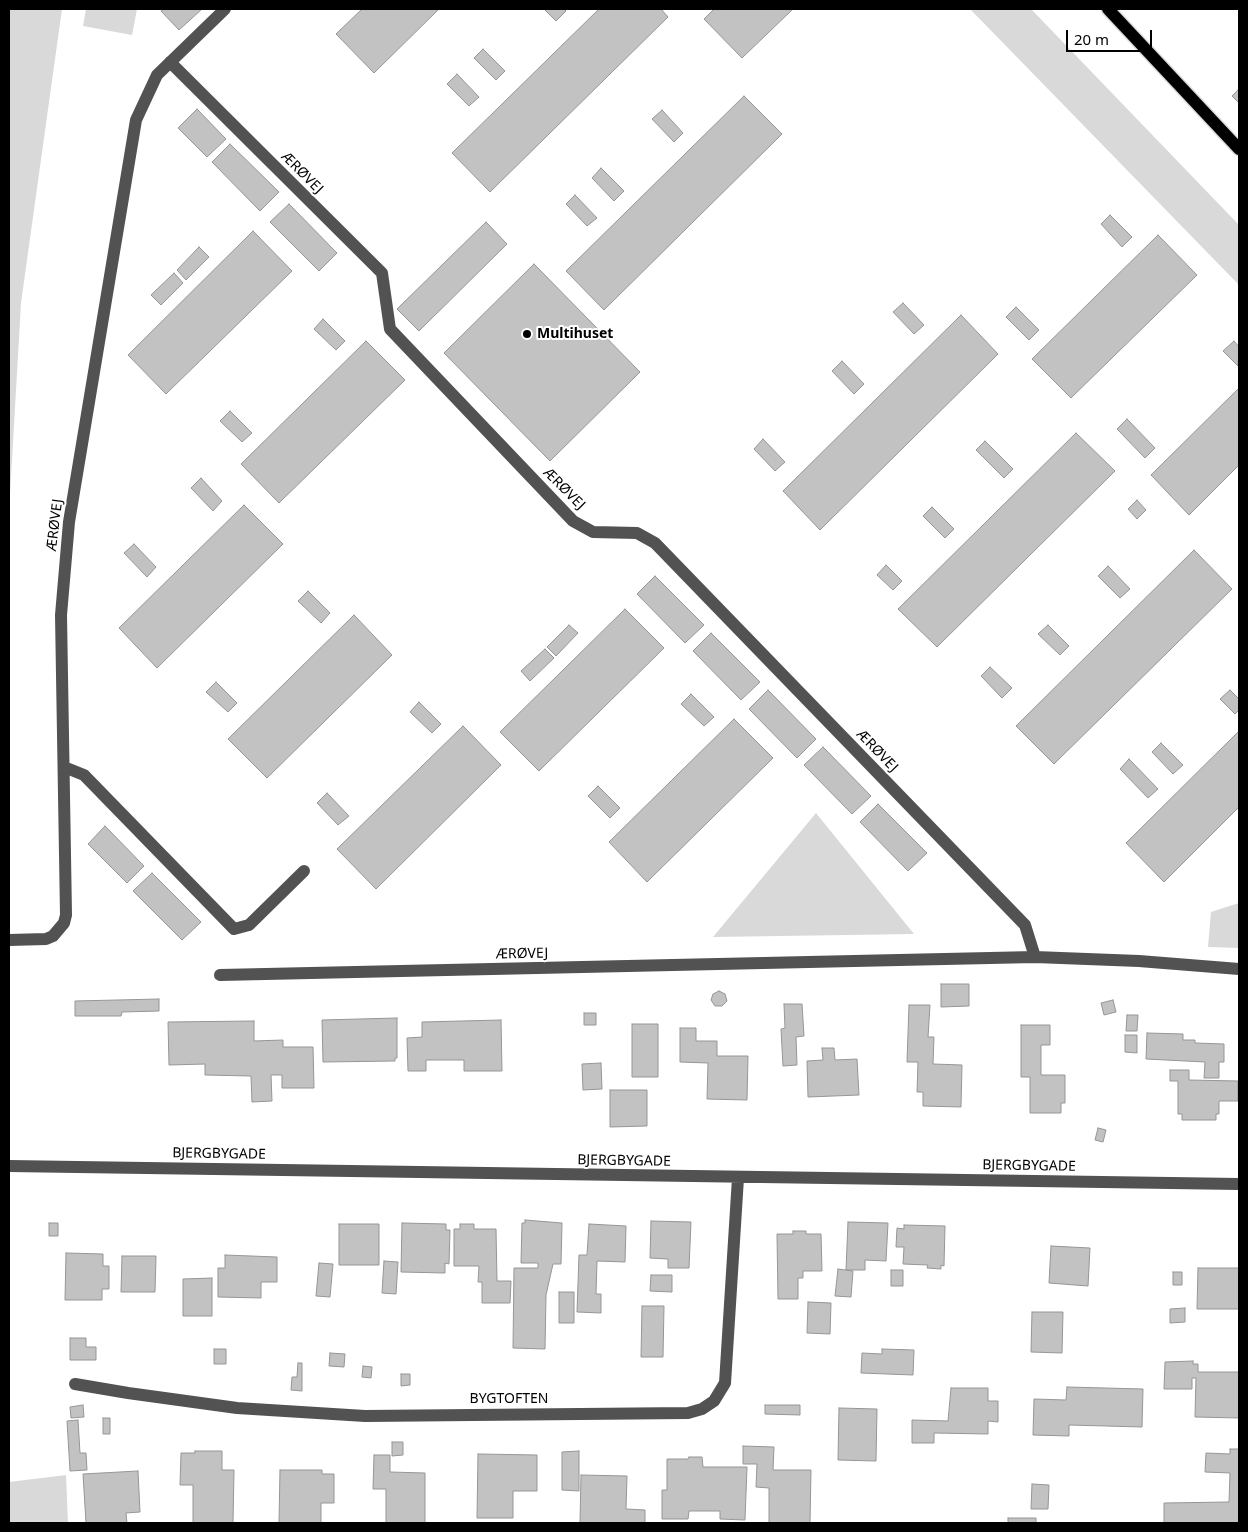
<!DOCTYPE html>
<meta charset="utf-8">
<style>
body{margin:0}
#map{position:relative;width:1248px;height:1532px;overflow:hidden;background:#fff;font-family:"Noto Sans",sans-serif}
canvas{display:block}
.frame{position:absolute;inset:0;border:10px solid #000;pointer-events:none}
.scale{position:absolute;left:1066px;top:30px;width:86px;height:22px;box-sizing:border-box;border:2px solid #000;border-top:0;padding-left:6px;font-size:15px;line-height:18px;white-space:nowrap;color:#000;-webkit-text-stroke:4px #fff;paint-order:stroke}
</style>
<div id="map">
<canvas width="1248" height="1532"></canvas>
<div class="frame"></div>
<div class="scale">20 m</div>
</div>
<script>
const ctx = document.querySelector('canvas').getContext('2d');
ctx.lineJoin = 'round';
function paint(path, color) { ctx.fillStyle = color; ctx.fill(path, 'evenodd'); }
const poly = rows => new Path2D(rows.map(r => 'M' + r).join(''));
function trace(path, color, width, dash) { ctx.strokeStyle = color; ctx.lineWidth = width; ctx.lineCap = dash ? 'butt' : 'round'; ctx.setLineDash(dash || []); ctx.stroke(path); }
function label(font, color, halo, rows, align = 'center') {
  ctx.font = font + ' "Noto Sans",sans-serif'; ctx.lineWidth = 4; ctx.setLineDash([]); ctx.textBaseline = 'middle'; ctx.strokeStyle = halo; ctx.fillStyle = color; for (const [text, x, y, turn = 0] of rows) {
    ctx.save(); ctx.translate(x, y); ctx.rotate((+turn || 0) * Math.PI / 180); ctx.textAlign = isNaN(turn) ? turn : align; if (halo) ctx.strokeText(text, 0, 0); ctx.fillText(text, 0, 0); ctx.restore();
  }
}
paint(poly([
 [9,9,62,9,21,303,9,512],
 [86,9,137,9,132,35,83,26],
 [970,9,1031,9,1239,225,1239,285],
 [816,813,914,934,713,937],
 [1239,903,1239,948,1208,947,1211,912],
 [66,1475,68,1523,9,1523,9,1482]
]), '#d9d9d9');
const building = poly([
 [164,9,202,9,179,30,161,11,164,9],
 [362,9,439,9,374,73,336,34,362,9],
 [544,9,564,9,566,11,556,21,544,9],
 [599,9,661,9,668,17,490,192,452,153,599,9],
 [714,9,793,9,742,58,704,19,714,9],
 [483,49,505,71,496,80,474,58,483,49],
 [457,74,479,97,469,106,447,84,457,74],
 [1238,90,1239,92,1239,103,1232,96,1238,90],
 [744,96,782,134,604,310,566,271,744,96],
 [197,109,226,139,207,157,178,128,197,109],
 [662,110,683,133,674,142,652,119,662,110],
 [230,144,279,192,260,211,212,162,230,144],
 [601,168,624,191,614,201,592,178,601,168],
 [575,195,597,218,587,226,566,204,575,195],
 [289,204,337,253,319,271,270,222,289,204],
 [1110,215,1132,237,1122,247,1101,224,1110,215],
 [486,222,507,244,419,331,397,309,486,222],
 [253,231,292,271,166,394,128,355,253,231],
 [1158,235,1197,275,1071,398,1032,359,1158,235],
 [199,247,209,257,186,280,177,270,199,247],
 [534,264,640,372,550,461,444,353,534,264],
 [174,273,183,283,161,305,151,295,174,273],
 [903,303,924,325,914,334,893,312,903,303],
 [1016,307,1039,330,1029,340,1006,317,1016,307],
 [961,315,998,354,820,530,783,491,961,315],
 [323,319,345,341,336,350,314,329,323,319],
 [366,341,405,380,279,503,241,464,366,341],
 [1234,341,1239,347,1238,366,1223,351,1234,341],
 [842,361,864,384,854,394,832,371,842,361],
 [1239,388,1239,465,1189,515,1151,475,1239,388],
 [230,411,252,433,242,442,220,421,230,411],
 [1127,419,1155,448,1145,458,1117,429,1127,419],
 [1076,433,1115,471,937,647,898,609,1076,433],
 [763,439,785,462,775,471,754,449,763,439],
 [985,441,1013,469,1004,478,976,450,985,441],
 [201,478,222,501,213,511,191,488,201,478],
 [1137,500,1146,510,1137,519,1128,509,1137,500],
 [244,505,283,544,157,668,119,628,244,505],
 [932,507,954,529,945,538,923,516,932,507],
 [134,544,156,567,147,577,124,553,134,544],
 [1194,550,1232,589,1054,764,1016,726,1194,550],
 [886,565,902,581,893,590,877,575,886,565],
 [1108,566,1130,589,1120,598,1098,576,1108,566],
 [655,576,704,625,685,643,637,594,655,576],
 [308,591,330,613,321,623,298,601,308,591],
 [625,609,664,648,539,771,500,732,625,609],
 [354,615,392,655,267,778,228,739,354,615],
 [569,625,578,633,556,656,547,647,569,625],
 [1048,625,1069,646,1060,655,1038,634,1048,625],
 [711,633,760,682,741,700,693,651,711,633],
 [545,649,554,658,530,681,521,671,545,649],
 [990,667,1012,688,1002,698,981,676,990,667],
 [216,682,237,703,228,712,206,692,216,682],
 [768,690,816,739,797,758,749,709,768,690],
 [1230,690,1239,699,1239,710,1235,714,1220,699,1230,690],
 [691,694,714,717,704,726,681,704,691,694],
 [419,702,441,724,432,733,410,712,419,702],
 [734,719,773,758,647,882,609,842,734,719],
 [463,726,501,765,376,889,337,849,463,726],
 [1239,731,1239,807,1164,882,1126,843,1239,731],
 [1161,743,1183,765,1173,774,1152,752,1161,743],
 [823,747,871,796,852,814,804,765,823,747],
 [1129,759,1158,789,1148,798,1120,769,1129,759],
 [598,786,620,808,610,818,588,796,598,786],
 [327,793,349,816,338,825,317,803,327,793],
 [878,804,927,853,908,871,860,822,878,804],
 [105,826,144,866,127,883,88,844,105,826],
 [152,873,201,922,182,940,133,891,152,873],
 [941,984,969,984,969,1006,941,1007,941,984],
 [719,991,725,994,727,1001,722,1006,715,1006,711,1000,713,994,719,991],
 [159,999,159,1011,122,1012,121,1016,75,1016,75,1001,159,999],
 [1113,1000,1116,1012,1104,1015,1101,1003,1113,1000],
 [784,1004,802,1004,804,1036,796,1037,797,1065,783,1066,781,1029,785,1028,784,1004],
 [909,1005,930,1005,928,1037,934,1037,933,1064,962,1065,961,1107,923,1106,923,1092,917,1092,918,1062,907,1062,909,1005],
 [584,1013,596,1013,596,1025,584,1025,584,1013],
 [1127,1015,1138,1015,1137,1031,1126,1031,1127,1015],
 [397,1018,397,1058,395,1058,395,1061,323,1062,322,1020,397,1018],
 [501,1020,502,1071,464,1071,464,1060,426,1060,426,1071,408,1071,407,1038,422,1037,422,1022,501,1020],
 [254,1021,254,1041,283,1040,283,1047,313,1047,314,1088,282,1088,282,1075,271,1075,272,1101,252,1102,251,1076,205,1075,205,1064,169,1065,168,1022,254,1021],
 [632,1024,658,1024,658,1077,632,1077,632,1024],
 [1021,1025,1050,1025,1050,1045,1041,1045,1041,1075,1065,1075,1065,1103,1061,1103,1061,1113,1030,1113,1030,1077,1021,1077,1021,1025],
 [680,1028,696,1028,696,1041,717,1041,717,1056,748,1056,747,1100,707,1099,708,1063,680,1062,680,1028],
 [1147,1033,1183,1034,1183,1040,1195,1040,1195,1043,1224,1044,1224,1062,1219,1062,1219,1078,1204,1078,1205,1062,1146,1059,1147,1033],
 [1125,1035,1137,1035,1137,1053,1125,1052,1125,1035],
 [822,1048,834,1048,835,1060,857,1059,859,1095,808,1097,807,1061,823,1060,822,1048],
 [601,1063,602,1089,583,1090,582,1064,601,1063],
 [1170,1070,1189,1070,1189,1080,1238,1081,1238,1101,1219,1101,1219,1114,1216,1114,1216,1120,1182,1120,1182,1114,1178,1114,1178,1081,1170,1081,1170,1070],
 [610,1090,647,1090,647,1126,610,1127,610,1090],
 [1098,1128,1106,1130,1103,1142,1095,1140,1098,1128],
 [525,1220,562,1223,561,1264,553,1264,546,1295,545,1349,513,1348,514,1268,538,1268,538,1263,521,1263,522,1223,525,1223,525,1220],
 [651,1221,691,1222,689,1268,668,1268,668,1259,650,1258,651,1221],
 [848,1222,888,1223,886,1261,865,1260,865,1270,846,1270,848,1222],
 [49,1223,58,1223,58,1236,49,1236,49,1223],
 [402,1223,446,1224,446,1230,450,1230,449,1264,445,1263,445,1273,401,1272,402,1223],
 [339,1224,379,1224,379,1265,339,1265,339,1224],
 [460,1224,474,1224,474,1229,496,1229,497,1281,511,1281,510,1303,482,1303,482,1282,478,1282,479,1266,454,1266,454,1229,460,1229,460,1224],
 [589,1224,626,1226,625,1262,597,1261,596,1294,601,1294,601,1313,577,1312,579,1255,587,1255,589,1224],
 [904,1225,945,1226,944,1266,941,1265,941,1269,927,1268,928,1265,903,1264,904,1247,896,1247,897,1228,904,1229,904,1225],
 [793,1231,806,1231,806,1234,821,1234,822,1271,803,1271,803,1278,798,1278,798,1299,778,1299,777,1234,793,1234,793,1231],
 [1051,1246,1090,1248,1088,1286,1049,1283,1051,1246],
 [66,1253,103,1254,103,1266,109,1266,109,1289,102,1289,102,1300,65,1300,66,1253],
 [225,1255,277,1257,277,1282,261,1282,261,1298,218,1297,218,1268,225,1268,225,1255],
 [122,1256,156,1256,155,1292,121,1292,122,1256],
 [384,1261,398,1262,396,1294,382,1293,384,1261],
 [319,1263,333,1264,330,1297,316,1296,319,1263],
 [1198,1268,1239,1268,1239,1309,1197,1309,1198,1268],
 [838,1269,853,1271,851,1297,835,1296,838,1269],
 [891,1270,903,1270,903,1286,891,1286,891,1270],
 [1173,1272,1182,1272,1182,1285,1173,1285,1173,1272],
 [651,1275,672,1275,672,1292,650,1291,651,1275],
 [212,1278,212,1316,183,1316,183,1279,212,1278],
 [559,1292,574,1292,574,1323,559,1323,559,1292],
 [808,1302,831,1303,830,1334,807,1333,808,1302],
 [642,1306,664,1306,663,1357,641,1357,642,1306],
 [1185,1308,1185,1322,1170,1323,1170,1309,1185,1308],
 [1032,1312,1063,1312,1062,1353,1031,1352,1032,1312],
 [70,1338,86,1338,86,1347,96,1347,96,1360,70,1360,70,1338],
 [214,1349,226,1349,226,1364,214,1364,214,1349],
 [882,1349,914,1350,913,1375,861,1373,862,1353,882,1354,882,1349],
 [330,1353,345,1354,344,1367,329,1366,330,1353],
 [1193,1361,1193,1364,1198,1364,1198,1372,1239,1372,1239,1418,1195,1417,1196,1378,1192,1378,1192,1389,1164,1389,1165,1362,1193,1361],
 [298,1363,302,1363,302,1391,291,1390,292,1377,297,1377,298,1363],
 [363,1366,372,1367,371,1378,362,1377,363,1366],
 [401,1374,410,1374,410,1385,401,1386,401,1374],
 [1067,1387,1143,1389,1142,1427,1069,1425,1069,1436,1033,1435,1034,1399,1066,1400,1067,1387],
 [951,1388,988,1388,988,1401,998,1401,998,1422,988,1421,988,1434,934,1433,934,1443,912,1443,912,1420,948,1421,951,1388],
 [83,1405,84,1417,71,1418,70,1407,83,1405],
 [765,1405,800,1405,800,1415,765,1414,765,1405],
 [839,1408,877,1409,876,1461,838,1460,839,1408],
 [103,1418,110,1418,110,1434,103,1434,103,1418],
 [78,1420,80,1453,86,1453,87,1470,70,1471,67,1421,78,1420],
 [392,1442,403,1442,403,1455,392,1456,392,1442],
 [743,1446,774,1447,773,1470,811,1470,810,1523,769,1523,769,1488,756,1487,757,1464,743,1464,743,1446],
 [1230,1449,1239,1449,1239,1523,1164,1523,1164,1503,1229,1502,1230,1473,1205,1472,1206,1453,1230,1454,1230,1449],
 [195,1451,222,1451,222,1470,234,1470,233,1523,193,1523,193,1485,180,1485,181,1453,195,1453,195,1451],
 [579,1451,579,1491,562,1490,562,1452,579,1451],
 [478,1454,537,1455,537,1491,513,1491,513,1518,477,1518,478,1454],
 [374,1455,390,1455,390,1472,425,1473,425,1523,386,1523,386,1489,373,1489,374,1455],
 [689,1457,702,1457,703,1467,747,1467,745,1520,720,1519,720,1511,689,1511,688,1519,662,1519,662,1490,667,1490,667,1459,688,1459,689,1457],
 [280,1470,322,1470,322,1474,334,1474,334,1503,321,1503,321,1523,279,1523,280,1470],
 [138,1471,140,1512,126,1513,127,1523,86,1523,83,1474,138,1471],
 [581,1475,627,1476,626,1509,645,1510,645,1523,580,1523,581,1475],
 [1032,1484,1049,1485,1048,1509,1031,1509,1032,1484],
 [1008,1518,1036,1518,1036,1523,1008,1523,1008,1518]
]);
paint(building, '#c2c2c2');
trace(building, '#969696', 1);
const major = poly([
 [1108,9,1239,149]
]);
trace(major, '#dbdbdb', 15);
trace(poly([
 [170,62,382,273,390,329,573,521,593,532,637,533,655,543,1025,925,1035,957],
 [64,767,84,775,234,929,249,925,304,871],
 [9,940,46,939,53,936,64,923,66,915,61,615,69,522,136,120,157,75,225,9],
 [220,975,1035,957,1139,961,1239,969],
 [9,1166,1239,1184],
 [75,1384,128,1393,237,1408,365,1416,688,1413,702,1409,714,1401,725,1383,738,1178]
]), '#525252', 12);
trace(major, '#000', 12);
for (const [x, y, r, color] of [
 [527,334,5,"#000"]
]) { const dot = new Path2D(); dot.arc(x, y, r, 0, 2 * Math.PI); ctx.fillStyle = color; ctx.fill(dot); trace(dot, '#fff', 2); }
label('14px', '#000', '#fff', [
 ["ÆRØVEJ",302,173,45],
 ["ÆRØVEJ",564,489,45],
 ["ÆRØVEJ",55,525,-83],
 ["ÆRØVEJ",877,751,46],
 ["ÆRØVEJ",522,954,-1],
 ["BJERGBYGADE",219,1154,1],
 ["BJERGBYGADE",624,1161,1],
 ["BJERGBYGADE",1029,1166,1],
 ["BYGTOFTEN",509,1399]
]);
label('bold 14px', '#000', '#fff', [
 ["Multihuset",537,334]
], 'left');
</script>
